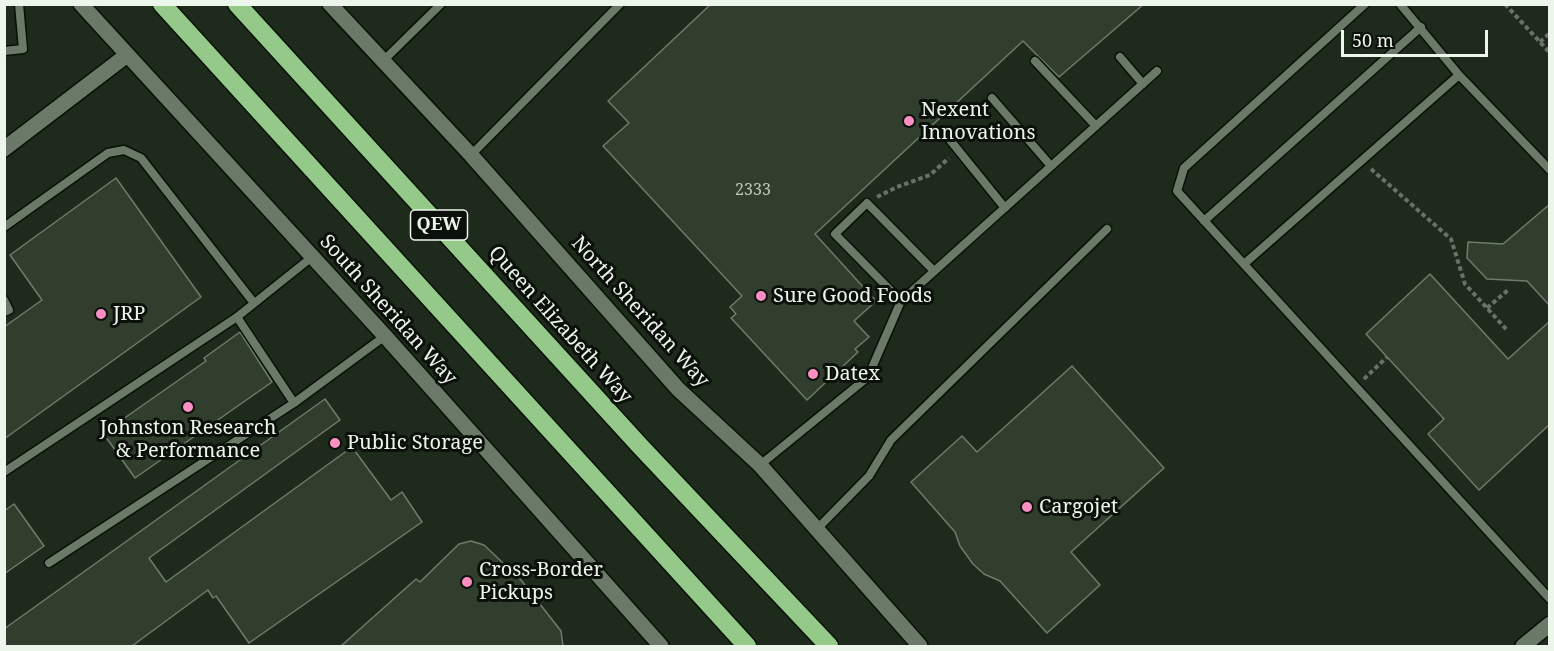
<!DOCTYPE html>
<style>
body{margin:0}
#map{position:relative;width:1554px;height:651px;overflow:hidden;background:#1e2a1b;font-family:"Noto Serif",serif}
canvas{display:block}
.frame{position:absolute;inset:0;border:6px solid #edf6eb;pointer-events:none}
.scale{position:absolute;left:1341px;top:30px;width:147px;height:27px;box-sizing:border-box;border:3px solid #edf6eb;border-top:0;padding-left:8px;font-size:18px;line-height:21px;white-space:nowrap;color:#edf6eb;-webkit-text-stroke:4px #0b110a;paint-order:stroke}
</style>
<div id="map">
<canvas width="1554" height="651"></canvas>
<div class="frame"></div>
<div class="scale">50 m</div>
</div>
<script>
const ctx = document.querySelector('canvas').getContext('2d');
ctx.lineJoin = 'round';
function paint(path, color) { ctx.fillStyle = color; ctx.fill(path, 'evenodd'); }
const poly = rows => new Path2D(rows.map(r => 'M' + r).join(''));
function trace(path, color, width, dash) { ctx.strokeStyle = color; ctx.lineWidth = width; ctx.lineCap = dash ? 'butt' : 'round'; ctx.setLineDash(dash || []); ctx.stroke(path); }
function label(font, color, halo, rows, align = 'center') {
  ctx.font = font + ' "Noto Serif",serif'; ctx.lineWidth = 6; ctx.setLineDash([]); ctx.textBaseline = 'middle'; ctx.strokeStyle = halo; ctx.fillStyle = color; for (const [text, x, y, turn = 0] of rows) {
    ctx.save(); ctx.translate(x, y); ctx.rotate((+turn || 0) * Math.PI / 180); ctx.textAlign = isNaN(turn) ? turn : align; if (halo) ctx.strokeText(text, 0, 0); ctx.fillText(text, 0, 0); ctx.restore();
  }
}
const building = poly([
 [711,4,1144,4,1059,77,1023,41,815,234,876,301,854,321,869,337,855,349,858,352,807,400,731,318,736,314,730,307,742,296,603,146,629,123,608,101,711,4],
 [116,178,201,297,4,439,4,327,42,300,10,255,116,178],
 [1550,204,1550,306,1527,281,1487,279,1467,258,1468,242,1503,244,1550,204],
 [1430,274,1508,359,1550,321,1550,424,1479,490,1428,434,1444,419,1366,334,1430,274],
 [240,332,272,382,135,478,103,433,206,361,204,358,240,332],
 [1072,366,1164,468,1071,552,1100,585,1047,633,1000,581,984,574,973,564,960,546,955,532,911,482,962,436,977,452,1072,366],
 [325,399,340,420,149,558,166,582,352,447,391,500,402,492,422,522,249,643,216,596,213,598,208,590,132,646,4,646,4,629,325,399],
 [14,504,44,546,4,574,4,511,14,504],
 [471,541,484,545,521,580,561,631,563,646,341,646,416,579,420,582,459,544,471,541]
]);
paint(building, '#313e2e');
trace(building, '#6e7d6b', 1.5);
const lane = poly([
 [1365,4,1184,168,1177,191,1550,599],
 [1400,4,1459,75,1550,170],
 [4,51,23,49,19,4],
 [1120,57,1143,84],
 [384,60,441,4],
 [1035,61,1096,126],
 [992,98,1051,166],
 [946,135,1005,208],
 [471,155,620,4],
 [1204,221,1421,27],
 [4,227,108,153,124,150,141,158,254,303],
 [1244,264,1459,75],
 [4,300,9,310,4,312],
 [901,301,835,234,867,203,934,271],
 [237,317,294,403],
 [760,465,868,377,901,301,1157,71],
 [4,472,237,317,312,257],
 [815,531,869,476,891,440,1107,229],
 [49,563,294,403,385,336]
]);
const street = poly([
 [4,149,127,55],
 [1523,646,1550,624]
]);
const secondary = poly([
 [81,4,385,336,661,646],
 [330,4,471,155,678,389,760,465,920,646]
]);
const highway = poly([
 [162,4,747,646],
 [237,4,640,446,829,646]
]);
trace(lane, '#071205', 11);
trace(street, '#071205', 18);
trace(secondary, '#071205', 18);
trace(highway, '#071205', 21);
trace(poly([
 [1505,4,1550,53],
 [1540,42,1550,33],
 [1371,169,1451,239,1465,284,1507,330],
 [877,197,897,187,930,175,949,158],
 [1487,308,1508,290],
 [1364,379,1387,357]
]), '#687366', 4, [4.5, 3]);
trace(lane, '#6b7a68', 8);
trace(street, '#6b7a68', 15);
trace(secondary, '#6b7a68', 15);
trace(highway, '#95c98a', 18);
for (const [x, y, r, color] of [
 [909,121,6,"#fb8fc4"],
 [761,296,6,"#fb8fc4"],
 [101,314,6,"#fb8fc4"],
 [813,374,6,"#fb8fc4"],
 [188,407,6,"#fb8fc4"],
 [335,443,6,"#fb8fc4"],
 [1027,507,6,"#fb8fc4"],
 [467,582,6,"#fb8fc4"]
]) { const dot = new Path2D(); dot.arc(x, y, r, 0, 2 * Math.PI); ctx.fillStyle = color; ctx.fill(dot); trace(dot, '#0b110a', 2); }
label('16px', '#bec8bc', null, [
 ["2333",753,190]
]);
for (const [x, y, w] of [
 [439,225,57]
]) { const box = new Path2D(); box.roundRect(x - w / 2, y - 15, w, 30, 4.5); ctx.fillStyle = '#0b110a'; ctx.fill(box); trace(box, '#edf6eb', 1.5); }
label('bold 18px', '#edf6eb', null, [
 ["QEW",439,225]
]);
label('20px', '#edf6eb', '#0b110a', [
 ["Nexent",921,110],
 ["Innovations",921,133],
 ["Sure Good Foods",773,296],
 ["JRP",113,314],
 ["Datex",825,374],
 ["Johnston Research",188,428,"center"],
 ["& Performance",188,451,"center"],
 ["Public Storage",347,443],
 ["Cargojet",1039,507],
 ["Cross-Border",479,570],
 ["Pickups",479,593]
], 'left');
label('20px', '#edf6eb', '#0b110a', [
 ["South Sheridan Way",388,310,48],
 ["North Sheridan Way",640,312,48],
 ["Queen Elizabeth Way",560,325,48]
]);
</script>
